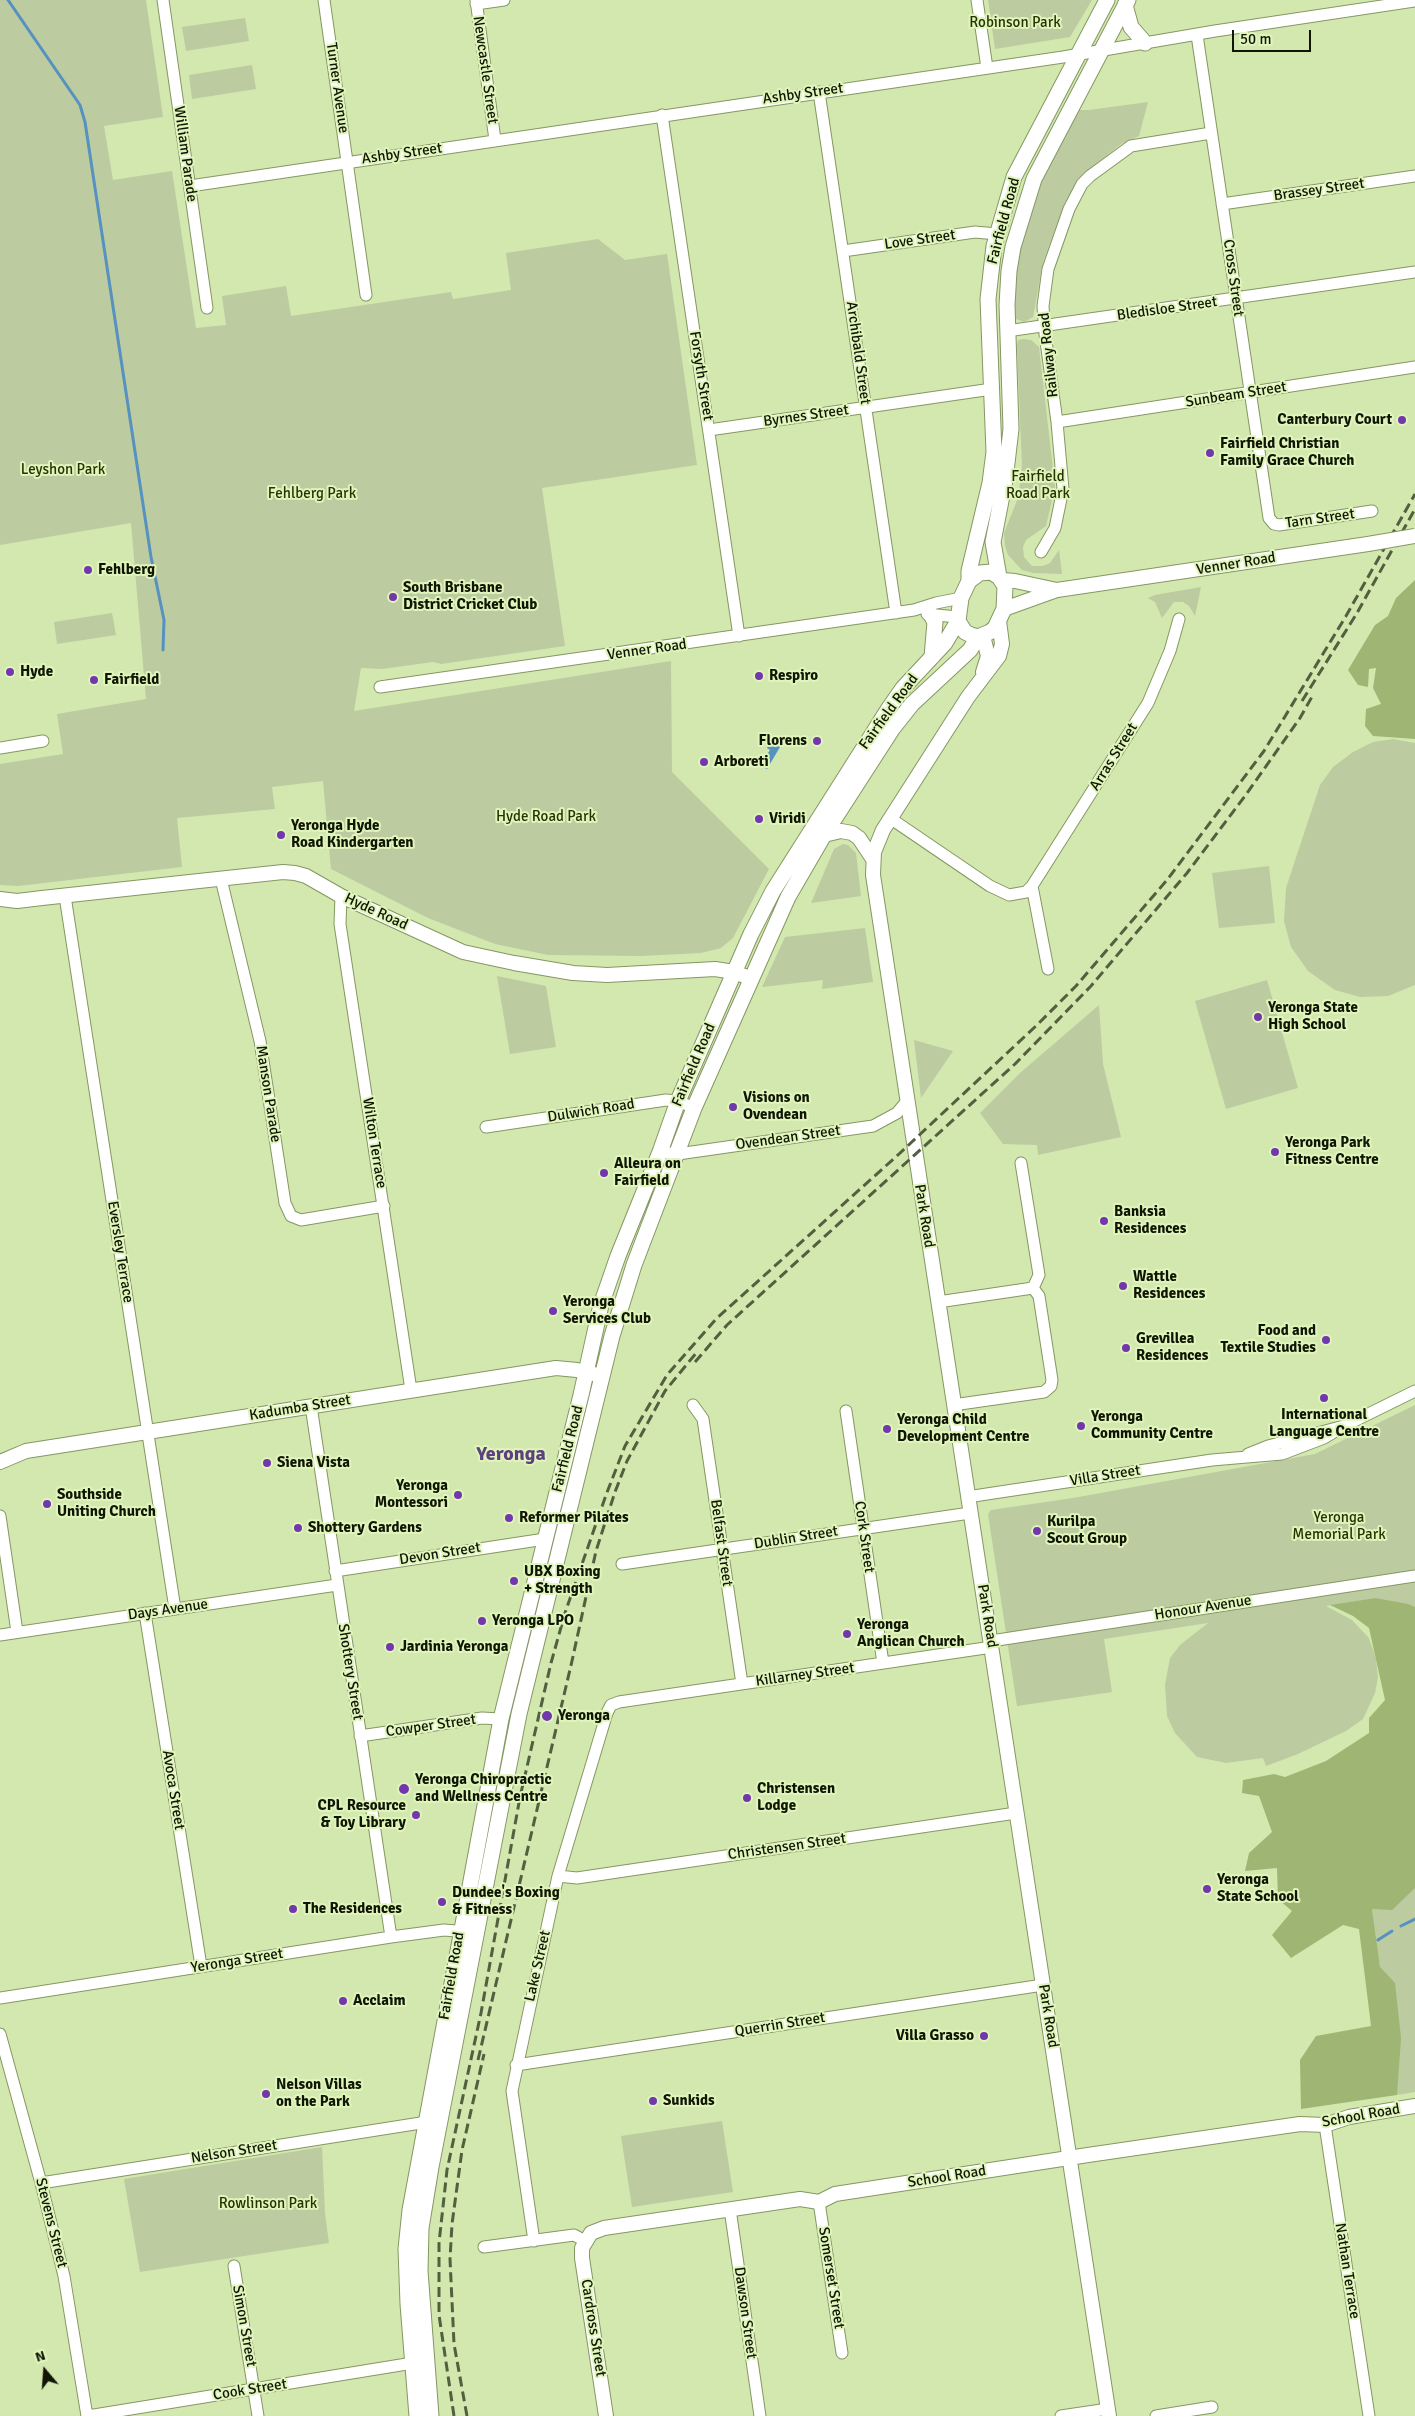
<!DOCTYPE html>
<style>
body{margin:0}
#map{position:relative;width:1415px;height:2416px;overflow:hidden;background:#d3e8af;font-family:Signika,sans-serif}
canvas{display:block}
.north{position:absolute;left:20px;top:2346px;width:50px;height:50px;-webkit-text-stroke:4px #e0f5bc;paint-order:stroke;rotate:342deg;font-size:14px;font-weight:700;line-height:20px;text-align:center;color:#101603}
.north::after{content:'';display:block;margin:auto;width:18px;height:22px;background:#101603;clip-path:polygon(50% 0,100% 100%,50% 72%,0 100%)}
.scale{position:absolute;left:1232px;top:30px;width:79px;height:22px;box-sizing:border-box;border:2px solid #101603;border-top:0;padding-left:6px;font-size:15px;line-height:18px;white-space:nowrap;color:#101603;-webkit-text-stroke:4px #e0f5bc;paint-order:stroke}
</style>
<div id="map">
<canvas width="1415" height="2416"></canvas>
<div class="north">N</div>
<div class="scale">50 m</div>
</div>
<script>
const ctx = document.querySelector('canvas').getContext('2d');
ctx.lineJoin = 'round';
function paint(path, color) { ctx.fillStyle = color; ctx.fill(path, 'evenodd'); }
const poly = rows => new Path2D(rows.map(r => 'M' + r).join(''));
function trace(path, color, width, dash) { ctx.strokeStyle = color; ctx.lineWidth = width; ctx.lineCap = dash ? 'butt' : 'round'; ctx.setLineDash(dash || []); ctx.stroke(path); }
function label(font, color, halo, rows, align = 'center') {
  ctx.font = font + ' Signika,sans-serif'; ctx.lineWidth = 4; ctx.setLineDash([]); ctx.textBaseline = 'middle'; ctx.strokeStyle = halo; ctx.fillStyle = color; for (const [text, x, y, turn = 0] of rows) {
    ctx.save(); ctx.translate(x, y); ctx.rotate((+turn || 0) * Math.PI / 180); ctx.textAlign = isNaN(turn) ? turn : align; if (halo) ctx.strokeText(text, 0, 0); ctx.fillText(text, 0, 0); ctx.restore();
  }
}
paint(poly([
 [0,0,146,0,163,117,104,126,113,180,172,171,196,328,226,325,222,296,286,286,291,316,451,292,453,299,511,290,506,253,598,239,625,260,667,254,697,465,542,488,565,646,441,664,433,662,382,669,361,668,354,711,671,661,672,772,769,869,733,938,721,948,701,953,641,956,548,955,495,944,428,918,331,869,323,781,272,787,275,809,177,818,182,867,18,886,0,885,0,764,63,754,57,714,146,699,131,523,0,545],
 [988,0,1092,0,1070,37,995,49],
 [245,18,249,41,186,51,182,27],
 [252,65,256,89,192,99,189,75],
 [1148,102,1139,136,1121,144,1091,168,1065,202,1043,262,1033,317,1024,322,1016,319,1013,312,1013,284,1023,233,1040,178,1076,110,1089,110],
 [1024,339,1031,340,1039,347,1055,487,1046,526,1026,540,1023,547,1024,557,1032,566,1043,566,1050,563,1059,550,1062,574,1033,573,1022,570,1008,555,1005,546,1004,533,1018,498,1022,467,1017,346,1018,340],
 [1201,587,1195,616,1189,606,1183,602,1174,602,1162,618,1155,602,1148,598,1155,595],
 [112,613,116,635,57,644,54,622],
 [1393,739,1415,743,1415,985,1388,996,1360,997,1335,990,1308,971,1291,947,1284,921,1286,888,1320,785,1333,767,1353,752,1373,742],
 [843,844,848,845,856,853,861,896,811,903,834,849],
 [1269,866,1275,923,1219,928,1212,873],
 [865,928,873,982,822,989,823,980,762,987,785,937],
 [497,976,546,986,556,1047,510,1054],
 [1267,980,1298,1088,1226,1109,1195,1001],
 [1099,1005,1103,1064,1121,1137,1038,1155,1037,1145,1003,1144,980,1113,1020,1073],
 [914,1040,953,1051,921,1098],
 [1415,1405,1415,2092,1397,2095,1355,1784,1401,1778,1375,1598,1326,1606,1352,1620,1369,1638,1376,1659,1378,1677,1375,1693,1363,1719,1346,1731,1298,1754,1266,1766,1263,1758,1226,1763,1197,1757,1175,1733,1167,1716,1165,1685,1170,1658,1180,1645,1208,1623,1104,1639,1112,1692,1017,1706,988,1514,991,1510,1073,1498,1315,1454],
 [722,2121,733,2192,632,2207,621,2136],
 [322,2147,325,2213,329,2243,140,2272,124,2179]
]), '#bccba0');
paint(poly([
 [1415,580,1415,739,1373,736,1365,726,1366,709,1381,704,1373,688,1376,668,1369,669,1368,687,1358,685,1348,670,1375,625,1388,616,1396,598],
 [1375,1598,1408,1604,1415,1607,1415,1888,1392,1910,1372,1909,1380,1967,1395,1983,1401,2038,1397,2095,1301,2109,1300,2060,1316,2036,1371,2026,1359,1929,1343,1925,1291,1958,1272,1935,1292,1911,1278,1899,1277,1868,1245,1871,1249,1853,1272,1832,1259,1796,1242,1793,1243,1780,1274,1774,1285,1777,1326,1761,1369,1733,1369,1718,1385,1700,1369,1628,1353,1616,1330,1605]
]), '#9fb573');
paint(poly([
 [773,736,783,742,767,769,760,765,770,750,767,748]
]), '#5691c0');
trace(poly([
 [8,0,80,105,85,122,151,557,164,620,163,650],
 [1401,1926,1415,1919],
 [1378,1940,1392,1931]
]), '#5691c0', 3);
const minor = poly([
 [163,0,207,308],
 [324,0,366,295],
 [476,0,495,140],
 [977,0,987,68],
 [476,4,504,0],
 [1197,35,1269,518,1274,524,1279,525,1372,511],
 [819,92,896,613],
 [662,115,739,636],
 [190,186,1063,57,1215,31,1415,1],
 [1222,204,1415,176],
 [843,251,975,232,997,234],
 [1007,331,1415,272],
 [1057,422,1415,367],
 [709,430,992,389],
 [1041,552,1055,528,1063,489,1057,422,1045,334,1043,306,1048,269,1069,209,1082,184,1090,176,1131,146,1211,133],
 [927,614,957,617],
 [380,687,914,610,936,603,961,598],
 [0,748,43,741],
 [890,818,990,886,1009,895,1026,892,1032,886,1148,703,1170,651,1179,619],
 [221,879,260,1041,285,1203,291,1216,301,1220,384,1206],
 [1032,886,1048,969],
 [65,896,175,1609],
 [341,896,340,924,411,1390],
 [486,1127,666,1100,678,1101,694,1108],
 [660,1152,678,1154,873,1126,897,1113,907,1101],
 [1021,1163,1039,1275,1033,1288],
 [938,1302,1033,1288],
 [693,1405,703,1419,742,1684],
 [953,1405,1044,1392,1051,1386,1052,1380,1039,1296,1033,1288],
 [311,1406,391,1937],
 [846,1411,883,1663],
 [1248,1454,1268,1446,1344,1426,1415,1391],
 [967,1497,1212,1460,1282,1454,1324,1438,1344,1426],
 [0,1516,17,1632],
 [622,1564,970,1513],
 [335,1571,545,1539],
 [145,1613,201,1966],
 [0,1635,337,1585],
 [991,1641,1415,1576],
 [360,1736,482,1718,501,1719],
 [558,1876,577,1878,1016,1813],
 [0,1998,391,1937,444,1930,469,1932],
 [0,2034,41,2183,64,2276,87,2416],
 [516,2065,1043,1985],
 [1325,2125,1369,2416],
 [41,2183,427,2122],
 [819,2202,842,2353],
 [730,2209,760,2416],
 [534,2241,512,2091,558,1876,607,1713,611,1705,619,1702,992,1647],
 [484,2247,574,2235,585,2241],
 [234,2266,258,2416],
 [88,2416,413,2363],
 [1061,2416,1108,2409],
 [1156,2416,1212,2407]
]);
const tertiary = poly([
 [1003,580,1015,581,1057,590],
 [1004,609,1057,590,1368,544],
 [999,621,1002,644,999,656,968,697,883,830,874,852,873,875,1109,2416],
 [983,672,988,656,983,636],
 [824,835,841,831,852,833,859,838,873,859],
 [0,899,17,901,42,898,199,881,283,872,295,873,306,876,341,896,463,952,514,963,573,973,607,975,715,969,734,972,750,978],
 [0,1462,26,1451,556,1368,577,1370,602,1376],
 [606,2416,582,2258,582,2248,591,2233,604,2228,800,2199,819,2202,835,2194,1088,2155,1300,2124,1325,2125,1349,2117,1415,2106]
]);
const secondary = poly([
 [1125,5,1131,27,1145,43],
 [991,572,999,577,1005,586,1004,609,995,628,990,632,978,637,971,635,965,632,958,621,961,598,969,581,980,573,991,572],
 [999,577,993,542,1005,480,1011,429,1007,305,1009,271,1013,247,1034,179,1128,0],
 [969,581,969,571,990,483,994,452,988,299,994,246,1014,177,1107,0],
 [931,615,935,622,932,657],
 [417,2416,408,2304,406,2249,410,2210,501,1719,581,1395,601,1305,618,1256,660,1152,678,1101,751,934,773,891,889,708,903,688,945,643,958,621],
 [431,2416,420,2271,421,2228,431,2167,519,1714,612,1336,634,1265,694,1108,788,897,824,835,893,728,912,704,970,650,978,637]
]);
trace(minor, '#859762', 13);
trace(tertiary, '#859762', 16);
trace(secondary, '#859762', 17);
trace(minor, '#fff', 11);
trace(tertiary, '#fff', 14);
trace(secondary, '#fff', 15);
trace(poly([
 [1302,701,1357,613,1415,509],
 [695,1362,727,1325,1015,1064,1091,986,1187,873,1245,796,1300,718,1313,695],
 [478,2060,572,1661,596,1551,615,1492,627,1461,665,1391,697,1352],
 [454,2416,439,2315,439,2243,447,2170,481,2013,520,1797,551,1663,565,1613,606,1495,625,1446,667,1375,716,1319,899,1154,1037,1025,1076,986,1167,880,1264,751,1346,616,1415,494],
 [467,2416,454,2344,450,2259,452,2224,462,2150,484,2054]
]), '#535f3e', 3, [10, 5]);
const tertiaryBridge = poly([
 [1368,544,1415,536]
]);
trace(tertiaryBridge, '#859762', 16, []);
trace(tertiaryBridge, '#fff', 14);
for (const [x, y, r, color] of [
 [1402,420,5,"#7337ac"],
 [1210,453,5,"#7337ac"],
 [88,570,5,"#7337ac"],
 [393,597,5,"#7337ac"],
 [10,672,5,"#7337ac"],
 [759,676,5,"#7337ac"],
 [94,680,5,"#7337ac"],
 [817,741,5,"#7337ac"],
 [704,762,5,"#7337ac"],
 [759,819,5,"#7337ac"],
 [281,835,5,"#7337ac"],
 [1258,1017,5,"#7337ac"],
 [733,1107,5,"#7337ac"],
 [1275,1152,5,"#7337ac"],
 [604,1173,5,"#7337ac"],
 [1104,1221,5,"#7337ac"],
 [1123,1286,5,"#7337ac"],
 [553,1311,5,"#7337ac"],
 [1326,1340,5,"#7337ac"],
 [1126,1348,5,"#7337ac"],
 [1324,1398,5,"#7337ac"],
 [1081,1426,5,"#7337ac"],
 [887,1429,5,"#7337ac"],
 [267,1463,5,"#7337ac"],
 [458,1495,5,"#7337ac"],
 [47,1504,5,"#7337ac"],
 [509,1518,5,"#7337ac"],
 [298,1528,5,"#7337ac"],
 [1037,1531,5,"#7337ac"],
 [514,1581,5,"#7337ac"],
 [482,1621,5,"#7337ac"],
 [847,1634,5,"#7337ac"],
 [390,1647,5,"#7337ac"],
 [547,1716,6,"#7337ac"],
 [404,1789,6,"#7337ac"],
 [747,1798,5,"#7337ac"],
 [416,1815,5,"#7337ac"],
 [1207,1889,5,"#7337ac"],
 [442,1902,5,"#7337ac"],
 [293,1909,5,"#7337ac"],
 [343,2001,5,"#7337ac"],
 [984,2036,5,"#7337ac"],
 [266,2094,5,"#7337ac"],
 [653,2101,5,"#7337ac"]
]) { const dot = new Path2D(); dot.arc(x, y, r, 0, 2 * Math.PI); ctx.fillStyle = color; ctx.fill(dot); trace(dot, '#e0f5bc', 2); }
label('15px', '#263300', '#e0f5bc', [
 ["Robinson Park",1015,23],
 ["Leyshon Park",63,470],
 ["Fairfield",1038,477],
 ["Road Park",1038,494],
 ["Fehlberg Park",312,494],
 ["Hyde Road Park",546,817],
 ["Yeronga",1339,1518],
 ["Memorial Park",1339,1535],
 ["Rowlinson Park",268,2204]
]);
label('15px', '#101603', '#e0f5bc', [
 ["Newcastle Street",485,70,82],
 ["Turner Avenue",337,88,82],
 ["Ashby Street",803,94,-8],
 ["William Parade",185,154,82],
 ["Ashby Street",402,154,-8],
 ["Brassey Street",1319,190,-8],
 ["Fairfield Road",1004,221,-75],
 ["Love Street",920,240,-8],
 ["Cross Street",1233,278,82],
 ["Bledisloe Street",1167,309,-8],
 ["Archibald Street",858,353,82],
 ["Railway Road",1049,355,-96],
 ["Forsyth Street",701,376,81],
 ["Sunbeam Street",1236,395,-9],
 ["Byrnes Street",806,416,-8],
 ["Tarn Street",1320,519,-8],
 ["Venner Road",1236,564,-9],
 ["Venner Road",647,650,-8],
 ["Fairfield Road",889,712,-54],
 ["Arras Street",1114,757,-58],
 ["Hyde Road",376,912,25],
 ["Fairfield Road",694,1065,-67],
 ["Manson Parade",268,1094,81],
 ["Dulwich Road",591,1111,-9],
 ["Ovendean Street",788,1138,-8],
 ["Wilton Terrace",374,1143,81],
 ["Park Road",924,1216,81],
 ["Eversley Terrace",120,1252,81],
 ["Kadumba Street",300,1408,-9],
 ["Fairfield Road",568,1449,-76],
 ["Villa Street",1105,1476,-9],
 ["Cork Street",864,1537,82],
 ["Dublin Street",796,1538,-9],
 ["Belfast Street",721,1543,82],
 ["Devon Street",440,1554,-9],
 ["Honour Avenue",1203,1608,-9],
 ["Days Avenue",168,1610,-8],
 ["Park Road",987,1616,81],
 ["Shottery Street",350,1672,81],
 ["Killarney Street",805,1675,-8],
 ["Cowper Street",431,1726,-8],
 ["Avoca Street",173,1790,81],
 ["Christensen Street",787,1847,-8],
 ["Yeronga Street",237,1961,-9],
 ["Lake Street",538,1966,-77],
 ["Fairfield Road",452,1976,-80],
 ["Park Road",1048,2016,81],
 ["Querrin Street",780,2025,-9],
 ["School Road",1361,2116,-10],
 ["Nelson Street",234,2152,-9],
 ["School Road",947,2177,-9],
 ["Stevens Street",51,2223,76],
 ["Nathan Terrace",1347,2271,81],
 ["Somerset Street",831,2278,81],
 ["Dawson Street",745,2313,82],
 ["Simon Street",244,2326,80],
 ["Cardross Street",593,2328,81],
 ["Cook Street",250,2390,-9]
]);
label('bold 15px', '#101603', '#e0f5bc', [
 ["Canterbury Court",1392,420,"right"],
 ["Fairfield Christian",1220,444],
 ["Family Grace Church",1220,461],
 ["Fehlberg",98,570],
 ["South Brisbane",403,588],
 ["District Cricket Club",403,605],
 ["Hyde",20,672],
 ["Respiro",769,676],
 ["Fairfield",104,680],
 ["Florens",807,741,"right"],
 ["Arboreti",714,762],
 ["Viridi",769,819],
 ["Yeronga Hyde",291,826],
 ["Road Kindergarten",291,843],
 ["Yeronga State",1268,1008],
 ["High School",1268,1025],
 ["Visions on",743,1098],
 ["Ovendean",743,1115],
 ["Yeronga Park",1285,1143],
 ["Fitness Centre",1285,1160],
 ["Alleura on",614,1164],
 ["Fairfield",614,1181],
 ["Banksia",1114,1212],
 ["Residences",1114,1229],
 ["Wattle",1133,1277],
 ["Residences",1133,1294],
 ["Yeronga",563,1302],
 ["Services Club",563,1319],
 ["Food and",1316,1331,"right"],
 ["Textile Studies",1316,1348,"right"],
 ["Grevillea",1136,1339],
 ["Residences",1136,1356],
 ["International",1324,1415,"center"],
 ["Language Centre",1324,1432,"center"],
 ["Yeronga",1091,1417],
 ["Community Centre",1091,1434],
 ["Yeronga Child",897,1420],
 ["Development Centre",897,1437],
 ["Siena Vista",277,1463],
 ["Yeronga",448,1486,"right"],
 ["Montessori",448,1503,"right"],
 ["Southside",57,1495],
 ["Uniting Church",57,1512],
 ["Reformer Pilates",519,1518],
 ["Kurilpa",1047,1522],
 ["Scout Group",1047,1539],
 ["Shottery Gardens",308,1528],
 ["UBX Boxing",524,1572],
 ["+ Strength",524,1589],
 ["Yeronga LPO",492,1621],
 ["Yeronga",857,1625],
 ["Anglican Church",857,1642],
 ["Jardinia Yeronga",400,1647],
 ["Yeronga",558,1716],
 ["Yeronga Chiropractic",415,1780],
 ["and Wellness Centre",415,1797],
 ["Christensen",757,1789],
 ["Lodge",757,1806],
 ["CPL Resource",406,1806,"right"],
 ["& Toy Library",406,1823,"right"],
 ["Yeronga",1217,1880],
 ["State School",1217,1897],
 ["Dundee's Boxing",452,1893],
 ["& Fitness",452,1910],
 ["The Residences",303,1909],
 ["Acclaim",353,2001],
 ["Villa Grasso",974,2036,"right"],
 ["Nelson Villas",276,2085],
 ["on the Park",276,2102],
 ["Sunkids",663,2101]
], 'left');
label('bold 20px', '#5d417d', '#e0f5bc', [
 ["Yeronga",511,1455]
]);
</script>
